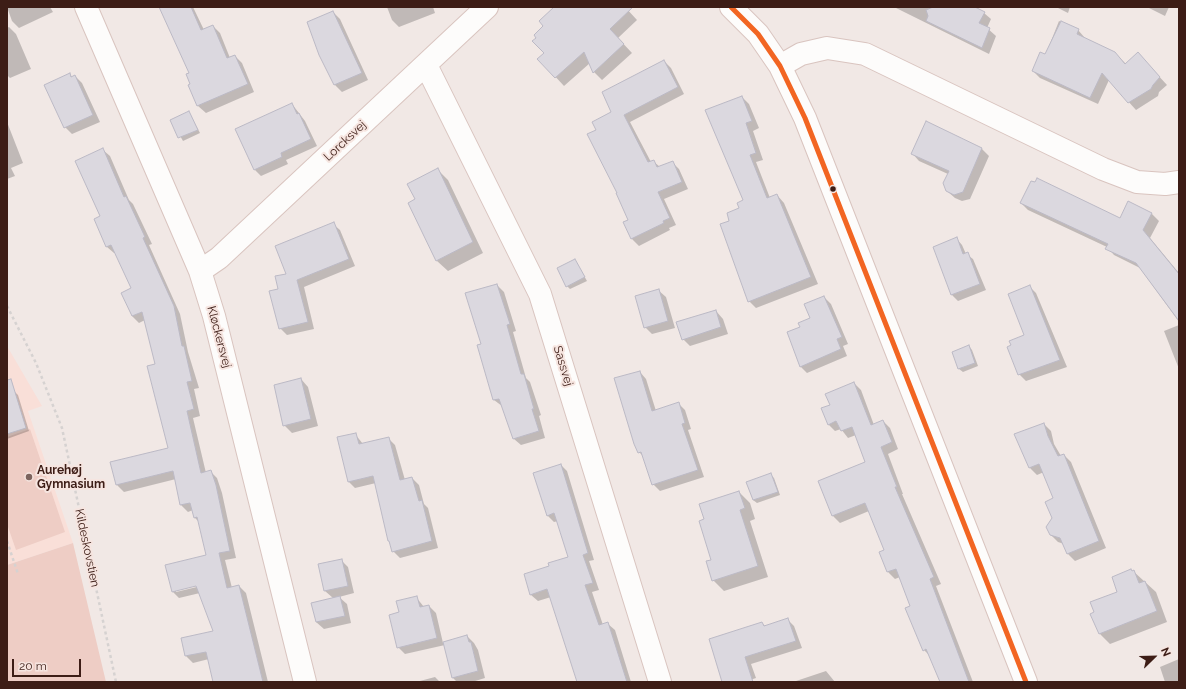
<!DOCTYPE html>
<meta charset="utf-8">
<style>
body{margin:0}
#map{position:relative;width:1186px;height:689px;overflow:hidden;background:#f1e8e5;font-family:Raleway,sans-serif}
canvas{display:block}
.frame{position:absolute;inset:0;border:8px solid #3d1d16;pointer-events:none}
.north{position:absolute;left:1134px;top:637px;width:40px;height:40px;-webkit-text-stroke:3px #f6e5e0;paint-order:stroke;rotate:67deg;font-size:11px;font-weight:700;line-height:16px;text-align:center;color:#3d1d16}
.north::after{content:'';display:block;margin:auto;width:14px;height:18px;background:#3d1d16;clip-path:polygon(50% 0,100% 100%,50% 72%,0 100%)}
.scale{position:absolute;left:12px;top:659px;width:69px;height:18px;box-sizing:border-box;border:2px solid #3d1d16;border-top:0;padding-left:5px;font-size:12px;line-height:14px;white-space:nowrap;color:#3d1d16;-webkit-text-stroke:3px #f6e5e0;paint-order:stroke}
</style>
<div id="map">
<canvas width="1186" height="689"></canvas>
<div class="frame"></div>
<div class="north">N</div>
<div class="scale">20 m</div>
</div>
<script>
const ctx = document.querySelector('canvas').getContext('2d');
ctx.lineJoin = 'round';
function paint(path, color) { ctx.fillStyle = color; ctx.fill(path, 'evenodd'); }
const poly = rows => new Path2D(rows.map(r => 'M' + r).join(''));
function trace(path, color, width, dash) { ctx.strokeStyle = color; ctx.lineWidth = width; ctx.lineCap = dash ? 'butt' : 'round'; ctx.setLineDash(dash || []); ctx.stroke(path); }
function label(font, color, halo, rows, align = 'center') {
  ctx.font = font + ' Raleway,sans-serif'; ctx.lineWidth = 4; ctx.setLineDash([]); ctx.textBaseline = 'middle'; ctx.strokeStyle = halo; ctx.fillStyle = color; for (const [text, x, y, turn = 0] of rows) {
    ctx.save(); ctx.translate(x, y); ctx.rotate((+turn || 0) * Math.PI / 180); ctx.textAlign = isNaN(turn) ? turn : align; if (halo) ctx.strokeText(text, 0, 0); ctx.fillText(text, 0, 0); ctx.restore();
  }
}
paint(poly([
 [7,346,42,406,28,411,73,543,7,565]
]), '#f9dfd8');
paint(poly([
 [30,429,65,532,16,550,7,524,7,437],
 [73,543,106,682,7,682,7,565]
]), '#eecdc5');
paint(poly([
 [7,7,50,7,53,12,19,28,12,21],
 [173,7,193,7,204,30,213,26,220,33,230,58,235,56,242,63,254,92,206,113,198,106,189,85,192,84,190,73],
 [387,7,433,7,435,13,399,27,392,20],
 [555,7,625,7,637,20,618,38,632,53,602,80,594,72,590,63,564,86,539,59,545,53,545,26],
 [894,7,973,7,984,13,991,19,987,28,996,36,989,54],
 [1056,7,1070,7,1068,13],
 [1147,7,1169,7,1165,16],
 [333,12,340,19,368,80,342,92,335,85,320,54],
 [1059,21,1078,30,1085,38,1115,53,1126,64,1145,61,1167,85,1159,92,1158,96,1136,110,1109,80,1098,104,1040,78,1033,71,1045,56],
 [9,27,16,34,31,69,10,78,7,75,7,28],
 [664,61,671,68,684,94,630,122,651,162,653,161,660,167,672,162,679,169,688,189,664,199,676,225,669,228,670,230,639,246,632,239,624,222,629,220,618,193,597,130],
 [70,74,72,77,75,76,82,83,100,122,72,134,65,127],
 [742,97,749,104,759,128,753,131,763,160,756,162,770,198,777,195,784,203,818,284,756,308,749,301,730,221,744,201],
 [292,104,305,121,317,146,286,160,288,164,261,176,255,170],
 [189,112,200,133,183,141,171,120],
 [7,122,23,163,11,168,15,176,7,179],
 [927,122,982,149,989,156,970,199,962,201,955,198,947,191,948,174,919,161,912,153],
 [103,150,110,156,129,200,133,204,152,244,149,245,180,314,188,352,199,388,194,389,200,416,193,418,206,473,210,471,217,478,222,493,236,558,225,560,232,588,239,586,246,593,268,682,214,682,209,659,193,663,186,656,214,632,200,593,179,598,172,591,207,556,199,522,195,518,193,510,188,512,181,505,176,479,124,492,117,485,169,448,156,365,145,320,139,323,132,316,122,293,132,289,116,252,114,253,107,247,95,220,101,217],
 [201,584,201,586,176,592,176,590],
 [438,170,448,180,483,253,448,271,437,261,409,203,416,200],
 [1021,203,1121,219,1128,203,1152,214,1159,221,1150,238,1179,273,1179,322,1140,268,1114,255,1107,247,1028,210],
 [333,224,340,230,355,266,304,287,314,329,287,335,280,328,279,290,288,274],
 [956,238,962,245,966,254,973,259,986,290,958,301,952,295,934,247],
 [575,260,587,281,570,289,567,286],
 [497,285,504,292,516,331,513,332,526,378,530,382,541,415,539,416,545,438,521,445,514,439,502,406,494,400,482,345],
 [1029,286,1036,293,1067,367,1026,381,1019,374,1026,336],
 [658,290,666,297,675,328,652,334,645,327],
 [824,297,831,304,848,344,843,346,847,356,807,373,800,366,801,327,811,319],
 [716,311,723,319,728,334,690,346,683,339],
 [1179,325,1179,369,1164,331],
 [969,346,972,350,978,366,963,372,959,369,953,352],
 [640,372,646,379,656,411,678,403,685,410,691,429,688,430,704,477,660,491,653,484,644,457,639,452],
 [301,379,308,387,318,426,292,433,284,425],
 [854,383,861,390,874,425,883,421,890,428,898,449,888,454,903,494,902,494,941,584,936,586,973,682,941,682,931,657,924,650,911,607,900,577,895,579,888,572,880,553,885,550,869,511,840,523,833,516,819,481,866,462,856,435,848,438,841,429,835,431,828,424,831,405],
 [15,392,18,395,29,431,7,439,7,400],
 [1044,424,1051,431,1054,444,1061,456,1064,455,1071,462,1106,548,1075,561,1068,554,1064,544,1058,542,1051,535,1055,499,1044,472,1037,475,1030,468,1015,434],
 [355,434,363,444,388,438,395,445,405,480,412,478,419,485,424,504,428,508,438,548,400,558,393,551,376,483,355,488,348,481],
 [561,465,567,471,594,560,589,561,599,590,592,592,603,625,608,624,615,630,631,682,578,682,551,597,538,601,531,595,550,566,569,557,558,521,554,522,547,515],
 [771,475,774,478,780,495,757,503,753,500,747,483],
 [739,492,750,503,755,519,750,521,768,577,724,591,713,580,712,560],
 [341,560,348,567,354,593,339,597,347,604,351,623,324,629,316,622,312,603,333,598,325,591,319,565],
 [1133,571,1156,592,1167,622,1110,644,1100,634,1119,592],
 [416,597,424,607,429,606,436,613,443,643,467,636,474,643,478,650,485,678,472,682,457,682,453,678,445,645,405,654,398,647,400,613],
 [788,620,794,626,802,648,751,664,756,678,744,682,724,682,762,623,766,627],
 [1179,659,1179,682,1165,682,1160,667],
 [826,671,835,682,793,682],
 [435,677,440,682,416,682]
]), '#0003');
const building = poly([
 [159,7,191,7,201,30,213,25,227,58,235,55,248,84,197,106,188,85,190,84,186,74,189,73,159,7],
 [554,7,633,7,610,29,624,44,593,73,584,52,555,78,537,59,544,53,532,41,536,38,534,35,543,26,539,21,554,7],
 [933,7,975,7,985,12,979,23,990,28,982,48,926,21,928,16,926,10,933,7],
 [333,11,362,73,334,85,319,55,307,22,333,11],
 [1061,21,1079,29,1077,34,1115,52,1125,64,1138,52,1160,77,1153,85,1151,89,1128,103,1102,73,1090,98,1032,71,1040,52,1045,54,1061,21],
 [664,60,678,87,624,115,648,162,654,160,657,167,673,161,682,182,658,192,670,218,663,221,664,223,631,239,623,222,628,220,616,193,617,193,587,134,596,130,592,122,611,112,602,92,664,60],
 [70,73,71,77,75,75,93,115,64,128,44,85,70,73],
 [742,96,752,121,746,123,756,153,750,155,767,198,777,194,811,277,748,302,720,224,729,221,727,213,739,208,737,203,743,200,705,110,742,96],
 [292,103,297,114,299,113,311,139,281,153,282,157,254,170,235,129,292,103],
 [189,111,198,130,178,138,170,120,189,111],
 [926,121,982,148,963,192,954,195,946,191,943,183,949,171,911,154,926,121],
 [103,148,124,197,126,196,145,237,143,238,174,306,182,346,184,346,192,381,187,382,194,409,187,411,201,473,211,470,216,485,230,551,219,553,227,588,239,585,263,682,213,682,206,652,185,656,181,638,213,631,196,586,172,592,165,565,206,555,197,517,194,518,190,503,180,505,173,471,116,485,110,462,168,448,147,366,155,364,142,312,132,316,121,293,131,288,111,245,106,247,94,219,100,216,75,161,103,148],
 [438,168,473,242,436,261,408,203,415,199,407,184,438,168],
 [1037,178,1120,218,1128,201,1152,213,1143,230,1179,274,1179,321,1136,263,1105,249,1108,244,1020,203,1031,181,1035,182,1037,178],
 [334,222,349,259,297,280,308,322,279,329,269,291,278,289,275,276,286,274,275,246,334,222],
 [957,237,963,254,968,252,980,284,951,295,933,247,957,237],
 [575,259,585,277,566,287,557,268,575,259],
 [497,284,510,324,507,325,521,374,524,374,534,409,532,409,539,431,513,439,499,399,493,400,477,345,481,344,465,293,497,284],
 [1030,285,1060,360,1018,375,1007,347,1011,345,1009,341,1024,335,1008,294,1030,285],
 [659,289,668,321,644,328,635,296,659,289],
 [824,296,842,337,837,339,841,349,800,367,787,332,800,327,798,323,810,318,804,304,824,296],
 [716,310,721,327,682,340,676,322,716,310],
 [969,345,975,363,958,369,952,352,969,345],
 [640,371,652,411,679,402,685,423,682,424,698,470,652,485,641,452,638,453,634,444,614,378,640,371],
 [301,378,311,419,283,426,274,385,301,378],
 [11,379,26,428,7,434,7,380,11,379],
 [854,382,871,425,883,420,892,442,881,447,897,487,895,487,934,577,930,579,969,682,940,682,926,649,923,651,905,608,910,606,896,569,887,572,879,552,884,550,865,503,832,516,818,481,865,462,852,427,841,431,836,421,828,425,821,408,830,405,825,394,854,382],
 [1044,423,1048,436,1058,456,1064,454,1099,541,1067,554,1060,538,1050,535,1046,527,1052,518,1045,502,1053,498,1039,464,1029,468,1014,434,1044,423],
 [356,433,359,444,389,437,400,480,412,477,419,501,422,500,432,541,392,552,389,541,388,541,373,476,348,482,337,437,356,433],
 [561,464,588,553,583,555,593,583,585,585,599,625,608,622,627,682,577,682,547,589,530,595,524,574,549,566,548,563,568,557,554,513,547,516,533,473,561,464],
 [771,473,778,492,753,500,746,482,771,473],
 [739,491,745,508,740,510,758,566,712,581,706,561,711,560,699,521,704,519,699,504,739,491],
 [342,559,348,586,324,591,318,564,342,559],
 [1131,569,1132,571,1134,570,1139,583,1145,581,1157,611,1099,634,1090,614,1094,612,1090,602,1117,592,1112,577,1131,569],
 [340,596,345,616,316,622,311,603,340,596],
 [417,596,420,607,429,605,437,638,397,648,389,615,399,612,396,601,417,596],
 [788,618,796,641,745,657,753,682,722,682,709,639,762,622,764,626,788,618],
 [467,635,469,642,471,642,478,671,452,678,443,642,467,635]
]);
paint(building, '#dbd8df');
trace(building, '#bbb9c5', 1);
const minor = poly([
 [86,7,200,271,214,316,305,682],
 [731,7,758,34,780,66,805,118,1026,682],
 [426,65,540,294,660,682],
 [780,66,801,54,827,48,865,54,1103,169,1137,182,1165,184,1179,182],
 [200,271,219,258,487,7]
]);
trace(minor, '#d9c4bf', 24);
trace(poly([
 [7,306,36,363,62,428,116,682],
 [7,541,18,574]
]), '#d6d2d1', 2.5, [3, 3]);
trace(minor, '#fdfcfb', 22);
trace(poly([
 [731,7,758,34,780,66,805,118,1026,682]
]), '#f26522', 5);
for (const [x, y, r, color] of [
 [833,189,3.5,"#3d1d16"],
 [29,477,4,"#7c645e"]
]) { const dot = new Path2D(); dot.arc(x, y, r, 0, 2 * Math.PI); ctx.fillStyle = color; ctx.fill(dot); trace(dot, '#f6e5e0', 1.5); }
label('12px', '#3d1d16', '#f6e5e0', [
 ["Lorcksvej",345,141,-43],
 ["Kløckersvej",219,337,75],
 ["Sassvej",563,366,73],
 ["Kildeskovstien",87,548,78]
]);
label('bold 12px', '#3d1d16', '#f6e5e0', [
 ["Aurehøj",37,470],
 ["Gymnasium",37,484]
], 'left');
</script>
